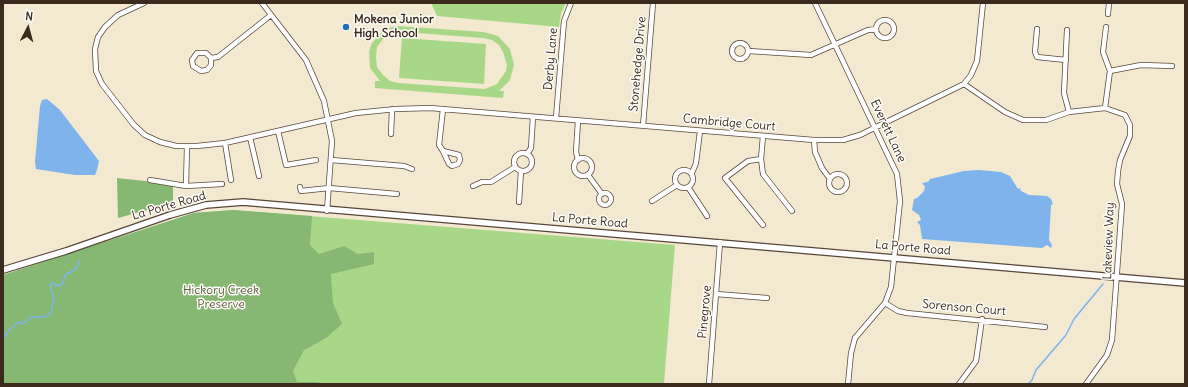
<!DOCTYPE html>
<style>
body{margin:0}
#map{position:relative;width:1188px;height:387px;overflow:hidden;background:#f3e9d0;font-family:Delius,sans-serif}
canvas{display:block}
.frame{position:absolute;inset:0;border:4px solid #3b2a1e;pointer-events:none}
.north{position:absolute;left:8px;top:8px;width:40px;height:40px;-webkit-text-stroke:3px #fdfcf7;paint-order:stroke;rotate:6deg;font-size:11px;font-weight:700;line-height:16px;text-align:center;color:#3b2a1e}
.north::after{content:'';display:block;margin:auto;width:14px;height:18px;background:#3b2a1e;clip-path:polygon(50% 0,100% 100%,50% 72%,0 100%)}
</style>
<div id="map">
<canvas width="1188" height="387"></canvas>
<div class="frame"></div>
<div class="north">N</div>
</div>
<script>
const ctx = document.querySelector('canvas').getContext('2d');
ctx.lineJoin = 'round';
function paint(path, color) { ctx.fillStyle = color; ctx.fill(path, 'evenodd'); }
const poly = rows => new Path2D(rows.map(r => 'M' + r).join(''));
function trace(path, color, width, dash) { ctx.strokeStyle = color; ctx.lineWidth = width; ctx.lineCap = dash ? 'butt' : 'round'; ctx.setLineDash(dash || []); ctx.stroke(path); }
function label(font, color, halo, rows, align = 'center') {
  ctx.font = font + ' Delius,sans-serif'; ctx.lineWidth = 3; ctx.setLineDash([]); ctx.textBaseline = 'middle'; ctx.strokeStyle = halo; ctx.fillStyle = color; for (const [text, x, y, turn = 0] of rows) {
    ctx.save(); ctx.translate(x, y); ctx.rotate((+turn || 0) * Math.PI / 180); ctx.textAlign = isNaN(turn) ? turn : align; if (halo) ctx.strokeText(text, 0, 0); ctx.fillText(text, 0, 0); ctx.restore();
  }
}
paint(poly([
 [431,3,566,3,561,13,559,27,437,16],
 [397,26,484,32,498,36,510,49,514,65,510,80,499,91,504,91,503,98,375,88,375,81,380,81,370,68,369,51,372,43,382,32,388,28],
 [403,32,483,38,492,40,499,45,503,52,507,65,506,71,497,84,485,89,398,83,390,81,383,75,377,67,376,57,377,47,383,39,390,34],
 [402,38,486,44,484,84,399,78],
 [233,210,675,245,664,384,3,384,3,275,194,213]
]), '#a8d887');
paint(poly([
 [117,178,145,181,173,186,173,203,118,218],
 [233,210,312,216,310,245,319,254,344,246,358,254,374,252,374,264,331,274,333,303,342,324,326,338,304,350,293,371,297,382,316,382,327,384,3,384,3,275,194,213]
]), '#86b874');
paint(poly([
 [47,99,60,110,99,161,97,170,95,175,75,175,36,169,35,162,40,106,42,100],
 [979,170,1001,172,1010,176,1018,189,1020,188,1021,191,1029,195,1047,196,1051,199,1053,204,1051,205,1049,240,1052,245,1051,248,1047,245,1042,248,922,239,920,225,917,222,921,220,919,215,912,210,914,199,917,198,924,191,925,187,922,183,928,182,930,179,964,171]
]), '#7eb3ec');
trace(poly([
 [3,339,10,329,16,324,19,322,23,324,31,317,44,317,51,314,54,298,50,285,52,283,58,286,63,283,65,275,76,269,80,260],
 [1028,384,1032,380,1036,370,1066,335,1074,319,1103,284]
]), '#7eb3ec', 1.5);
const minor = poly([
 [144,3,118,15,105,27,98,37,95,49,96,71,102,84,134,125,145,135,160,142,176,146,197,146,225,143,356,113,396,109,430,108,814,140,843,140,860,135,964,84,971,75,977,61,983,3],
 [262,3,306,60,324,101,332,141,327,211],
 [815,3,897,174,900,201,891,287,885,303,855,338,851,353,848,384],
 [1108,14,1109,3],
 '876 29a9 9 0 1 1 18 0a9 9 0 1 1-18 0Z',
 [1106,27,1103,52,1110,71],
 [1037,29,1035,52,1037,57,1066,60],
 [1067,30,1064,93,1069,112],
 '732 51a8 8 0 1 1 16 0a8 8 0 1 1-16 0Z',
 [749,51,811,55,868,30,876,29],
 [211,58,206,53,197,53,192,60,193,66,201,71,207,70,211,65,211,58,218,57,271,15],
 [964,84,1005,112,1023,120,1046,120,1069,112,1105,108,1125,115,1130,125,1130,136,1120,160,1118,171,1117,184,1122,204,1112,340,1107,355,1086,384],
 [1105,108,1110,71,1141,65,1172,66],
 [556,118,564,21,571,3],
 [643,126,653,3],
 [278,131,286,165,316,160],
 [391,134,392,109],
 [763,136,761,159,763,174,792,211],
 [250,137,259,176],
 [814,140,815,152,822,168,830,179],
 [225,143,231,180],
 [443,151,449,164,452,166,458,164,460,160,459,155,443,151,439,145,443,109],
 '514 162a9 9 0 1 1 18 0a9 9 0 1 1-18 0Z',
 [527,154,531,148,533,117],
 '574 167a9 9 0 1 1 18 0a9 9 0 1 1-18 0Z',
 [761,159,748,161,725,178,763,225],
 [331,160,404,166,412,169],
 [578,160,576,152,578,121],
 '675 179a9 9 0 1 1 18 0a9 9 0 1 1-18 0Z',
 [692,173,696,163,700,131],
 '829 183a9 9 0 1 1 18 0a9 9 0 1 1-18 0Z',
 [588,175,602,194],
 [150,180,186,186,187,146],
 [186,186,222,184],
 [473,186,482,182,491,182,515,167],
 [300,187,301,191,329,188,397,194],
 [688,187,707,216],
 '599 199a6 6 0 1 1 12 0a6 6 0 1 1-12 0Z',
 [652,201,677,185],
 [519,202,521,171],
 [716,294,767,298],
 [885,303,898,311,907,313,1045,327],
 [709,384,720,242],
 [959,384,976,361,982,319]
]);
const tertiary = poly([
 [3,270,66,251,170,215,206,205,243,202,1185,283]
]);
trace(minor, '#574739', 6);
trace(tertiary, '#574739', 8);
trace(minor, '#fff', 4.5);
trace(tertiary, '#fff', 5.5);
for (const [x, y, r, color] of [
 [346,27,4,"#1f6fb2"]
]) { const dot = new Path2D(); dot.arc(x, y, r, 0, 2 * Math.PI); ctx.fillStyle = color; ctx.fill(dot); trace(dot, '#fdfcf7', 1.5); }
label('bold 12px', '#3b2a1e', '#fdfcf7', [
 ["Mokena Junior",354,20],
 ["High School",354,34]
], 'left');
label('12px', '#3b2a1e', '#fdfcf7', [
 ["Derby Lane",551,59,-85],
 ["Stonehedge Drive",638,64,-85],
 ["Cambridge Court",729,123,5],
 ["Everett Lane",888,131,65],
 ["La Porte Road",169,206,-16],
 ["La Porte Road",590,221,5],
 ["Lakeview Way",1109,241,-88],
 ["La Porte Road",913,248,5],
 ["Sorenson Court",964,308,5],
 ["Pinegrove",705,312,-85]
]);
label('12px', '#5c5e3e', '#fdfcf7', [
 ["Hickory Creek",221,291],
 ["Preserve",221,305]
]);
</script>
